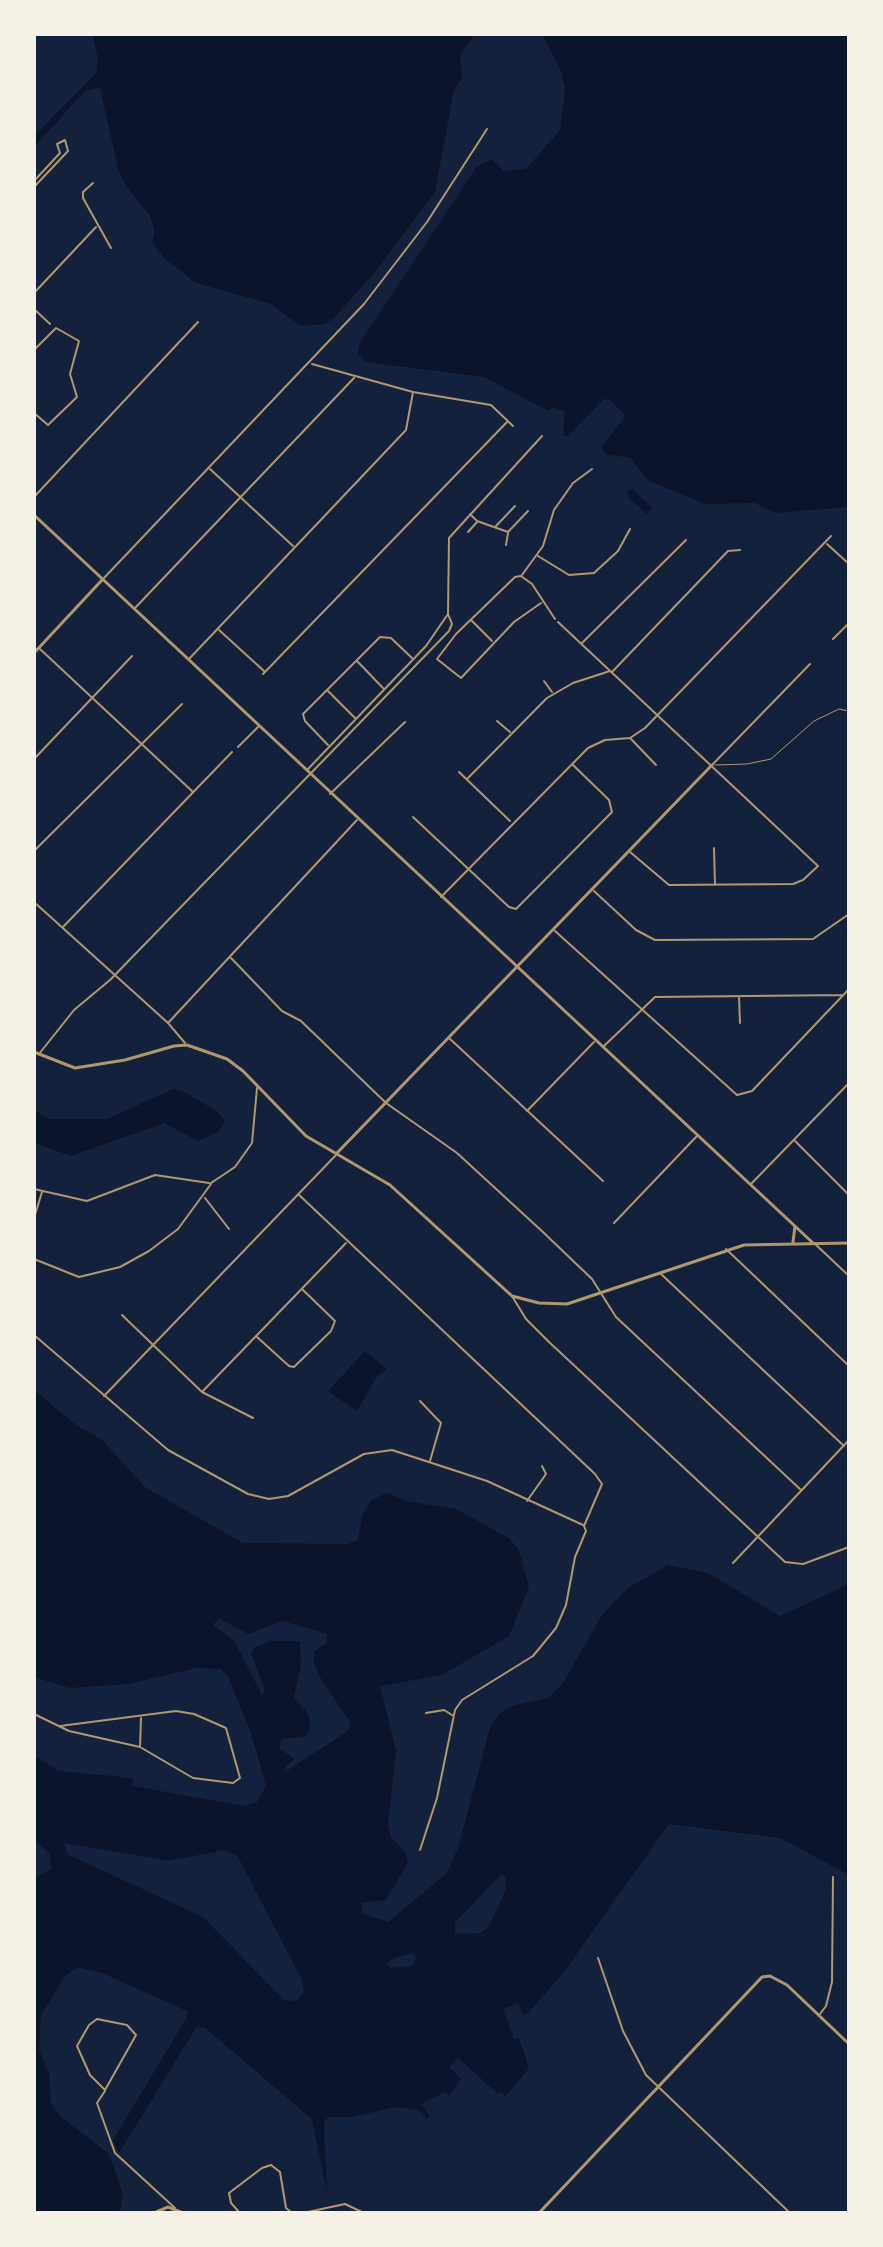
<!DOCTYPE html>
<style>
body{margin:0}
#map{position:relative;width:883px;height:2247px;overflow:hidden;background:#14213d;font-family:"Nunito Sans",sans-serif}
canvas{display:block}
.frame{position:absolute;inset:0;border:36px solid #f6f1e7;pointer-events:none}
</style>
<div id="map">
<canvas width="883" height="2247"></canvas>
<div class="frame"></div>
</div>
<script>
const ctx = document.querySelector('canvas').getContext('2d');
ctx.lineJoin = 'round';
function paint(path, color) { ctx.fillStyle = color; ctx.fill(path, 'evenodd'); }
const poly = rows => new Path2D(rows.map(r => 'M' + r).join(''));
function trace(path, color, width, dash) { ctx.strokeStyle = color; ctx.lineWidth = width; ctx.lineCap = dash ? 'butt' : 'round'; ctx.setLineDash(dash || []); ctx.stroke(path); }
paint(poly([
 [92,34,475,34,460,55,462,78,454,90,435,192,375,272,333,319,324,324,301,326,271,304,196,283,165,259,152,243,155,232,150,216,125,185,118,169,100,87,85,91,34,147,34,136,96,73,98,58],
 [542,34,849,34,849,507,775,513,755,503,705,504,649,481,630,458,606,454,601,447,626,416,610,400,604,399,568,436,563,435,565,412,553,407,548,411,484,377,366,362,358,353,360,342,477,166,492,159,504,171,526,169,560,130,565,90,561,71],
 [632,489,652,507,647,514,628,497,627,491],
 [173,1089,185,1092,218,1112,225,1121,218,1132,198,1141,164,1123,71,1156,34,1143,34,1110,49,1119,107,1119],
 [365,1351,387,1369,376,1378,357,1411,328,1391],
 [34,1390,76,1425,102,1440,146,1488,243,1543,348,1544,358,1540,362,1516,371,1500,387,1493,410,1502,456,1509,509,1538,519,1550,529,1587,509,1636,442,1675,380,1686,396,1751,388,1825,391,1837,406,1853,408,1863,386,1900,361,1903,363,1914,388,1922,447,1873,458,1848,490,1728,499,1714,514,1705,548,1698,563,1683,602,1615,628,1588,668,1565,708,1573,780,1616,849,1584,849,1875,780,1838,669,1824,561,1976,528,2013,523,2015,518,2003,503,2009,514,2039,519,2038,529,2068,511,2090,505,2096,500,2092,498,2094,458,2058,449,2067,461,2079,449,2096,445,2092,421,2104,430,2116,427,2119,418,2110,395,2107,352,2117,328,2117,324,2123,327,2193,312,2119,205,2028,196,2028,119,2153,113,2140,187,2017,187,2011,102,1973,78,1967,65,1976,41,2015,39,2050,49,2074,51,2103,60,2116,109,2154,123,2194,120,2213,34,2213,34,1879,51,1869,50,1854,34,1840,34,1755,58,1771,123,1777,133,1779,132,1786,244,1806,257,1802,266,1786,251,1733,228,1677,221,1669,196,1668,129,1684,69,1688,34,1677],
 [219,1618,248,1634,283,1621,327,1634,327,1643,314,1651,314,1663,322,1681,351,1723,348,1731,285,1772,285,1767,295,1759,279,1748,282,1739,305,1737,310,1730,309,1715,294,1697,301,1666,300,1641,271,1641,255,1647,251,1653,265,1691,262,1695,235,1642,213,1625],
 [64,1843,168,1861,225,1850,238,1857,301,1978,304,1992,297,2001,284,2000,203,1917,67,1854],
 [501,1875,505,1876,506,1890,488,1928,480,1933,455,1934,455,1922],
 [413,1953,416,1959,412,1966,390,1968,387,1964,391,1959]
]), '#0b132b');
trace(poly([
 [715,765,747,764,771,759,814,721,839,709,849,711]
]), '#b1986c', 1);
trace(poly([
 [34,181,60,153,57,144,65,140,68,151,34,187],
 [93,183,83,192,83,198,111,248],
 [34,293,96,227],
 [34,309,50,324],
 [34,350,56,328,79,341,70,374,77,397,48,425,34,413],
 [312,364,413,392,491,405,513,426],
 [210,469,293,546],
 [34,497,198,322],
 [470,514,477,521,508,532,528,511],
 [496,526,515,506],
 [468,532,477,522],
 [827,544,849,564],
 [506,545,508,533],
 [538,556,569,575,594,573,618,551,630,529],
 [522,575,543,546,554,510,573,483,592,469],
 [103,579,364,304,427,222,487,129],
 [541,603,514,622,461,678,437,659,456,634,515,577,521,576,532,584,555,619],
 [135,608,354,378],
 [471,620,492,641],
 [558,622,818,866,803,880,793,884,669,885,630,852],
 [219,630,264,671],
 [833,639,849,623],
 [582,643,686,540],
 [40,649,193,792],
 [189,659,406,430,413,392],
 [357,661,383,688],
 [612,672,728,551,740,550],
 [263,674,508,421],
 [544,681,552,692],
 [328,691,355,718],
 [497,721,510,732],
 [631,739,656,765],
 [328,745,305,721,303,714,380,637,391,638,412,658],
 [238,747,258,727],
 [34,759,132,656],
 [713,764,810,664],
 [308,769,426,646,448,614],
 [459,772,510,821],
 [467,779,547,698,573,683,610,671],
 [330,794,405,722],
 [413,817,509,907,516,909,612,812,609,800,572,764],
 [714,848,715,885],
 [34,851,182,704],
 [594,891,636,930,655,940,813,939,849,914],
 [441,897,588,748,605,740,630,738,645,728,831,536],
 [34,902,168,1023,185,1043],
 [63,927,232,752],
 [555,931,737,1095,752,1091,849,989],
 [231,958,282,1011,301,1021,386,1103,457,1153,544,1233,592,1279,616,1317,801,1490],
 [739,997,740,1023],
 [168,1023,357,820],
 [449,1038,603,1181],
 [603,1047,655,997,843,995],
 [39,1054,74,1010,110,980,449,631,452,624,448,614,449,538,542,436],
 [527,1111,594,1042],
 [795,1141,849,1195],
 [211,1183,235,1167,252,1143,257,1088],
 [751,1184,849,1083],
 [34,1189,87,1201,155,1175,209,1183],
 [298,1194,595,1474,602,1484,584,1526,586,1531,575,1557,566,1605,556,1628,533,1656,462,1700,455,1710,437,1798,420,1850],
 [205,1198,229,1229],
 [34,1218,42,1192],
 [614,1223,697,1136],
 [814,1243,849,1276],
 [726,1249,849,1366],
 [34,1259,79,1277,120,1267,149,1251,178,1229,211,1184],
 [661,1274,844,1446],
 [512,1296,526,1319,549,1342,785,1562,803,1564,849,1547],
 [122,1315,202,1392,253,1418],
 [34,1335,168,1450,248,1494,269,1499,288,1496,364,1454,392,1450,487,1481,583,1525],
 [257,1337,289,1366,294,1367,331,1331,335,1321,302,1289],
 [202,1392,346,1243],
 [104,1396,336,1155],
 [420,1401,441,1423,430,1461],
 [527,1501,546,1474,542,1466],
 [733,1563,849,1440],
 [426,1713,444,1710,452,1715],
 [34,1714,69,1731,140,1747,193,1778,233,1783,240,1778,226,1728,194,1714,176,1711,60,1726],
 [140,1747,141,1718],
 [598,1958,623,2031,646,2075,790,2213],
 [820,2014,826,2006,832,1982,833,1877],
 [97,2019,127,2025,136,2035,105,2090,90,2075,77,2046,89,2025,97,2019],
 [105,2091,97,2103,115,2153,175,2208],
 [240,2213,231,2203,229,2193,262,2168,271,2165,280,2172,286,2208,292,2213],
 [303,2213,345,2204,364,2213]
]), '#b1986c', 2);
trace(poly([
 [34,515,813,1243],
 [34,653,102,580],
 [34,1052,75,1068,125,1060,174,1046,187,1045,227,1059,243,1071,306,1136,390,1185,512,1296,539,1303,567,1304,744,1245,849,1243],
 [337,1153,712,765],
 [793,1242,795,1226],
 [154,2213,168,2207,183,2213],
 [539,2213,762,1977,770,1976,787,1985,849,2044]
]), '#b1986c', 3);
</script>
